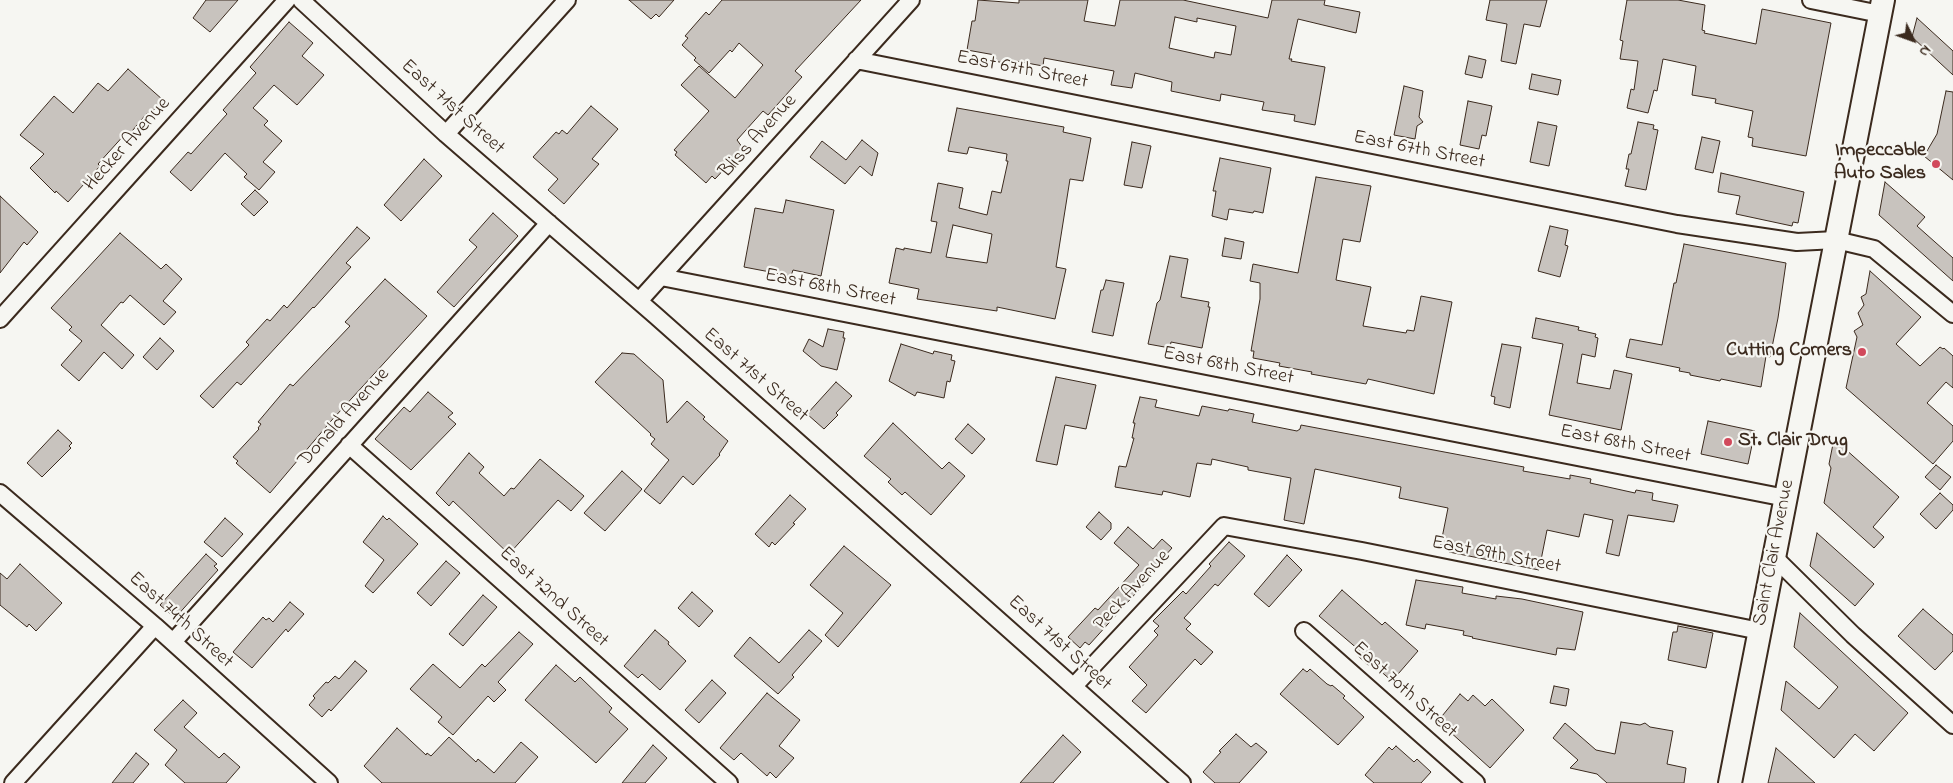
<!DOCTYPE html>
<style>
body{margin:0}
#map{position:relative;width:1953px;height:783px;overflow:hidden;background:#f6f6f2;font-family:"Indie Flower",sans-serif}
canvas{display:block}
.north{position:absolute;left:1888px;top:15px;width:50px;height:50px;-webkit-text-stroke:4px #f6f6f2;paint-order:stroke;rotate:132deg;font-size:14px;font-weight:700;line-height:20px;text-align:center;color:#3b2a1e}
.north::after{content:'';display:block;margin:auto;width:18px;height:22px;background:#3b2a1e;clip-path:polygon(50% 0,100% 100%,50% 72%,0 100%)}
</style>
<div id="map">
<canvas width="1953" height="783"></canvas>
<div class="north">N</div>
</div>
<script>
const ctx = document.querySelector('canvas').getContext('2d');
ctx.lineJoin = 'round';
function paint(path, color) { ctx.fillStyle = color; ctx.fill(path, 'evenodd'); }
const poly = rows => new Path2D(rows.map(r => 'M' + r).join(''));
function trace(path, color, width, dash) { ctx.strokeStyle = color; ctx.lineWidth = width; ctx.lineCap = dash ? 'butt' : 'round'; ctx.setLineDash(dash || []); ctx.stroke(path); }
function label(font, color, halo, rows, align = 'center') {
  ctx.font = font + ' "Indie Flower",sans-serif'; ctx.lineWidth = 4.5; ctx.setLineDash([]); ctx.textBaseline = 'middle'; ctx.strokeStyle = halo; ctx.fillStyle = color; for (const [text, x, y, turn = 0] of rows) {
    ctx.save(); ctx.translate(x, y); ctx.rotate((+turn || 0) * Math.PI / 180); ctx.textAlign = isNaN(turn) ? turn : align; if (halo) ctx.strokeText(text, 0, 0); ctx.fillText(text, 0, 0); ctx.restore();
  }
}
const building = poly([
 [206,0,238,0,210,32,193,18,206,0],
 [629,0,674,0,659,17,656,14,651,19,629,0],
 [722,0,861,0,795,71,802,77,768,115,763,111,737,140,745,151,732,165,730,163,715,179,712,176,706,183,675,155,677,152,674,150,709,111,681,85,699,66,735,98,763,65,739,43,732,52,730,50,709,73,694,60,696,58,682,45,688,38,685,36,706,12,709,15,722,0],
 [978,0,1019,3,1019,0,1088,0,1084,21,1115,26,1120,0,1183,0,1268,18,1272,0,1325,0,1324,5,1360,12,1356,33,1298,19,1289,59,1292,59,1291,61,1325,67,1315,125,1294,121,1295,115,1262,110,1264,102,1221,94,1220,101,1171,91,1172,82,1135,73,1132,88,1111,85,1114,71,1044,58,1043,66,1016,61,1015,65,994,61,995,55,967,50,972,21,975,21,978,0],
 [1175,17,1197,22,1197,18,1236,26,1231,55,1215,52,1214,58,1169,48,1175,17],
 [1490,0,1547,0,1540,27,1524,24,1516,64,1501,61,1507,24,1486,20,1490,0],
 [1627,0,1678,0,1705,5,1702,30,1705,31,1704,33,1756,44,1762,9,1831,23,1806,156,1752,146,1753,138,1748,137,1753,111,1715,103,1716,99,1692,95,1696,66,1663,59,1657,91,1654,90,1648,113,1627,108,1631,89,1634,90,1638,61,1620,59,1623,41,1620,40,1627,0],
 [1917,18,1953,51,1953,75,1912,37,1917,18],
 [289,22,313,43,302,56,324,75,297,105,274,85,253,108,268,121,264,125,282,141,263,162,275,172,259,190,244,177,247,174,225,153,191,191,170,172,188,152,191,154,227,114,223,110,256,73,250,67,289,22],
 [1469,56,1486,60,1482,78,1465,74,1469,56],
 [128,69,163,100,149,115,147,113,128,136,126,133,98,164,100,166,68,202,56,191,55,193,30,168,44,154,20,135,54,96,73,113,98,83,108,91,128,69],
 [1532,74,1561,80,1558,95,1529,89,1532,74],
 [1404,86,1423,91,1419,117,1423,122,1417,126,1415,139,1394,135,1404,86],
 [1946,91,1953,92,1953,180,1924,156,1937,134,1946,91],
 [1468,101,1492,106,1486,136,1482,135,1479,149,1460,145,1468,101],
 [591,106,618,129,592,159,599,164,564,204,548,190,558,179,533,157,556,132,559,134,562,130,567,134,591,106],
 [957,108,1064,127,1063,132,1091,138,1083,181,1070,179,1056,267,1066,269,1055,319,997,307,997,311,917,299,919,289,889,283,896,248,904,250,904,248,931,253,937,222,931,221,938,183,963,188,959,208,987,215,992,191,1001,193,1008,161,1006,161,1007,154,969,147,967,154,948,151,957,108],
 [953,225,992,234,987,263,946,257,953,225],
 [1538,122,1557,126,1549,166,1530,162,1538,122],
 [1638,122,1654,125,1653,129,1658,130,1646,190,1625,186,1629,169,1626,169,1629,154,1631,154,1638,122],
 [1702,137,1720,141,1713,173,1695,169,1702,137],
 [862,140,878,153,872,176,860,166,845,184,810,157,822,141,846,160,862,140],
 [1132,142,1151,146,1142,188,1124,185,1132,142],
 [1220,158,1271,168,1263,213,1254,211,1253,213,1229,209,1227,220,1212,216,1216,191,1213,191,1220,158],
 [424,159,442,176,401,221,384,205,424,159],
 [1721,173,1804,192,1798,223,1793,222,1792,226,1736,214,1740,196,1718,192,1721,173],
 [1316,177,1371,186,1360,242,1343,239,1336,280,1371,287,1363,326,1406,333,1407,330,1414,331,1421,296,1452,302,1434,394,1368,379,1366,384,1311,374,1312,372,1279,366,1280,363,1253,358,1254,351,1251,351,1260,299,1260,283,1250,281,1253,264,1298,273,1316,177],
 [1885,182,1925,217,1917,226,1953,258,1953,281,1879,215,1885,182],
 [255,190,268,202,254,216,241,204,255,190],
 [0,196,38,232,27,245,24,242,0,273,0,196],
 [786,200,834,210,821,276,793,270,791,276,744,267,755,208,783,213,786,200],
 [493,213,518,236,454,307,437,292,477,247,469,240,493,213],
 [1550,226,1568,230,1565,245,1568,246,1560,277,1538,271,1550,226],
 [357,227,370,238,346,263,351,267,314,308,313,307,241,385,237,382,213,408,200,396,249,345,246,342,267,319,270,321,284,305,287,308,357,227],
 [120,233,161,269,166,264,182,279,163,301,176,312,164,325,130,295,123,303,121,302,101,325,134,355,122,369,104,352,79,381,61,365,82,341,69,330,72,327,51,308,120,233],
 [1225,238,1244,242,1241,259,1222,256,1225,238],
 [1684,244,1786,263,1778,318,1770,357,1766,356,1761,387,1721,379,1720,381,1690,375,1690,373,1679,371,1680,368,1626,357,1630,339,1662,345,1674,283,1676,283,1684,244],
 [1170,256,1188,259,1181,297,1209,302,1208,307,1210,307,1202,348,1171,342,1170,348,1148,344,1157,303,1160,300,1170,256],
 [1870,271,1921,317,1896,344,1920,366,1940,347,1943,349,1944,348,1953,356,1953,388,1946,382,1927,403,1953,426,1953,441,1933,464,1846,388,1857,337,1854,331,1863,325,1858,313,1864,305,1861,297,1866,294,1870,271],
 [385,279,427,316,331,421,270,493,236,463,238,461,233,457,259,429,258,428,261,424,258,422,290,384,293,386,350,326,345,322,385,279],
 [1106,280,1124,283,1113,336,1092,332,1101,290,1103,290,1106,280],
 [1536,318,1579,327,1578,330,1596,334,1595,337,1598,338,1595,357,1582,354,1577,383,1610,389,1614,370,1632,374,1621,430,1549,415,1563,344,1532,338,1536,318],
 [828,329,844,332,843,338,845,338,837,370,821,366,803,351,809,339,823,347,828,329],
 [160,338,174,351,157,370,143,357,160,338],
 [901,344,933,354,934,351,952,355,951,360,955,361,950,382,947,381,944,398,917,392,915,396,889,381,901,344],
 [1502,344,1521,347,1510,408,1494,404,1495,397,1491,396,1502,344],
 [622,353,634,354,663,380,667,423,687,401,705,417,703,419,728,441,719,454,720,455,693,485,683,476,660,504,644,491,669,460,651,444,655,439,650,435,651,434,595,382,622,353],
 [1056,377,1096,385,1086,429,1065,425,1057,465,1036,461,1056,377],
 [836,382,852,396,836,413,838,415,824,429,807,414,836,382],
 [428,392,453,413,448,417,456,424,411,470,375,439,404,407,410,412,428,392],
 [1140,397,1157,400,1155,407,1199,416,1202,406,1228,411,1229,409,1254,414,1252,422,1297,431,1300,429,1301,425,1524,467,1523,471,1570,479,1570,475,1591,479,1590,483,1635,493,1636,490,1653,493,1652,500,1678,505,1674,522,1628,515,1619,556,1606,553,1613,520,1584,514,1579,537,1547,530,1539,570,1449,552,1450,550,1440,548,1448,508,1399,498,1401,487,1315,469,1304,524,1284,520,1291,478,1248,470,1248,467,1212,459,1211,465,1197,463,1190,497,1163,491,1162,495,1115,487,1119,466,1126,467,1134,438,1132,438,1135,423,1133,423,1140,397],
 [1708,421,1755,431,1748,464,1701,454,1708,421],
 [893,423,942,469,949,462,965,476,931,515,905,492,902,495,888,482,891,479,864,456,893,423],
 [968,424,985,439,972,454,955,439,968,424],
 [58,430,72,443,69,446,71,448,42,477,27,463,58,430],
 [1834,439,1899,497,1873,527,1884,537,1874,548,1824,503,1831,468,1829,464,1834,439],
 [469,453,484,467,479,473,504,496,511,488,514,489,540,459,584,496,571,511,558,500,509,554,453,501,449,506,436,493,469,453],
 [1936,465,1951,477,1940,490,1925,477,1936,465],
 [622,471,642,489,605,531,584,513,622,471],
 [1940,493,1953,505,1953,510,1936,529,1920,514,1940,493],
 [790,495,806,509,793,523,795,524,775,545,772,542,769,547,755,534,790,495],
 [1099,512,1111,523,1111,529,1101,540,1086,527,1099,512],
 [383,516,387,520,389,518,418,544,373,593,365,586,384,560,363,542,383,516],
 [225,518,243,534,222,557,204,542,225,518],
 [1128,527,1153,549,1162,539,1172,548,1143,581,1145,583,1089,645,1085,642,1080,648,1068,637,1095,608,1098,610,1139,565,1114,543,1128,527],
 [1817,533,1874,584,1855,606,1810,566,1817,533],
 [1229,542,1245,556,1218,586,1215,584,1184,618,1191,624,1186,629,1213,652,1201,665,1195,659,1146,713,1132,701,1147,685,1129,667,1158,635,1154,631,1159,626,1153,621,1183,591,1186,594,1211,566,1209,564,1229,542],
 [844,546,891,585,838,647,825,635,843,613,810,585,844,546],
 [206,554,217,564,214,566,218,570,175,618,160,605,206,554],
 [1287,555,1302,570,1269,607,1254,594,1287,555],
 [446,561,460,573,431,606,417,593,446,561],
 [20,564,62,603,36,631,29,624,27,627,0,605,0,573,7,579,20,564],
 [1416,580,1463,587,1462,593,1496,599,1496,596,1522,599,1583,612,1575,650,1557,648,1556,655,1472,638,1473,637,1463,635,1464,631,1426,624,1425,629,1406,625,1416,580],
 [1342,590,1382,625,1385,622,1418,651,1392,681,1371,663,1368,665,1357,655,1360,652,1359,650,1319,616,1342,590],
 [692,592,713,611,699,627,678,608,692,592],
 [483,595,497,607,463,646,449,634,483,595],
 [290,602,304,614,288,632,286,629,252,668,233,652,263,617,266,620,269,618,273,622,290,602],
 [1923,609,1953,635,1953,651,1935,670,1898,636,1923,609],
 [1800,613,1908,713,1874,751,1855,734,1834,758,1781,710,1786,681,1819,709,1838,687,1794,647,1800,613],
 [1678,626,1713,633,1706,668,1668,660,1673,632,1677,632,1678,626],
 [655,630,669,642,668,644,686,661,660,690,642,674,638,678,624,666,655,630],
 [809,630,822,641,792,675,794,677,778,694,734,656,750,637,779,663,809,630],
 [519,632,533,644,498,682,506,690,494,702,488,696,453,735,438,722,442,717,410,689,433,664,460,688,482,664,485,667,519,632],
 [355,661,367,671,331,711,329,709,322,717,309,705,315,698,313,696,326,682,328,683,335,676,339,679,355,661],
 [556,665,575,682,580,677,612,708,609,712,628,729,596,763,525,700,556,665],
 [1303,669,1307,672,1310,669,1327,684,1331,686,1332,685,1345,696,1343,698,1364,717,1338,745,1280,694,1303,669],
 [712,680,726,693,699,723,685,710,712,680],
 [1554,686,1569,689,1566,706,1550,703,1554,686],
 [767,693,800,720,779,746,794,758,776,778,770,772,767,776,741,753,734,760,720,748,767,693],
 [1460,694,1468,701,1473,695,1485,706,1492,699,1524,730,1490,768,1438,721,1460,694],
 [183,700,197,713,184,727,219,758,224,753,240,767,226,783,185,783,165,765,177,750,154,730,183,700],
 [1621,722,1640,725,1645,723,1650,727,1673,731,1667,764,1686,768,1684,783,1607,783,1597,774,1570,768,1578,760,1553,738,1565,723,1596,750,1615,754,1621,722],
 [397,728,426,755,427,753,431,756,449,737,476,762,478,759,494,773,521,742,538,757,515,783,382,783,364,766,397,728],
 [1236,734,1251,747,1256,743,1267,752,1239,783,1215,783,1203,772,1221,752,1219,751,1236,734],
 [1063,735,1081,752,1053,783,1020,783,1063,735],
 [653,745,667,758,645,783,622,783,653,745],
 [1396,746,1414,762,1417,759,1431,772,1421,783,1374,783,1365,775,1389,747,1392,750,1396,746],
 [1776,748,1815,783,1768,783,1776,748],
 [136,753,149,764,133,783,112,783,136,753]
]);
paint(building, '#c8c3be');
trace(building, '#3b2a1e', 1);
const street = poly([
 [301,0,446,134,656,316,1182,783],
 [1811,0,1880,14],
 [856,60,1677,224,1797,242,1836,240,1874,249,1953,314],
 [446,134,567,0],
 [661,277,1786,498],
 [639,301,911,0],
 [0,319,287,0],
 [349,445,729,783],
 [0,493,155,626,329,783],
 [1774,557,1853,635,1953,725],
 [1304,631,1476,783],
 [173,642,549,223],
 [1074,686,1224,526,1362,551,1760,631],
 [13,783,155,626]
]);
const secondary = poly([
 [1730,783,1883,0]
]);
trace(street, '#3b2a1e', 20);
trace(secondary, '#3b2a1e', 26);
trace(street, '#f6f6f2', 16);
trace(secondary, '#f6f6f2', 22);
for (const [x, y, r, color] of [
 [1936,164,5,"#d1495b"],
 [1862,352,5,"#d1495b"],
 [1728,442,5,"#d1495b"]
]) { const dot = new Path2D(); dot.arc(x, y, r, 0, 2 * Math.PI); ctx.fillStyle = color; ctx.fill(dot); trace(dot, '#f6f6f2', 2); }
label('20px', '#3b2a1e', '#f6f6f2', [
 ["East 67th Street",1022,71,11],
 ["East 71st Street",452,108,42],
 ["Bliss Avenue",759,137,-48],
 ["Hecker Avenue",128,145,-48],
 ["East 67th Street",1419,151,11],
 ["East 68th Street",830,289,11],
 ["East 68th Street",1228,367,11],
 ["East 71st Street",755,376,41],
 ["Donald Avenue",345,418,-48],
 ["East 68th Street",1625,445,11],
 ["Saint Clair Avenue",1775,553,-79],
 ["East 69th Street",1496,556,11],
 ["Peck Avenue",1133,591,-47],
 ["East 72nd Street",553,598,42],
 ["East 74th Street",180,621,42],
 ["East 71st Street",1059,644,42],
 ["East 70th Street",1404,691,42]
]);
label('bold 20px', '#3b2a1e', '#f6f6f2', [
 ["Impeccable",1926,152],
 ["Auto Sales",1926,175],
 ["Cutting Corners",1852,352],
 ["St. Clair Drug",1738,442,"left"]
], 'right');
</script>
